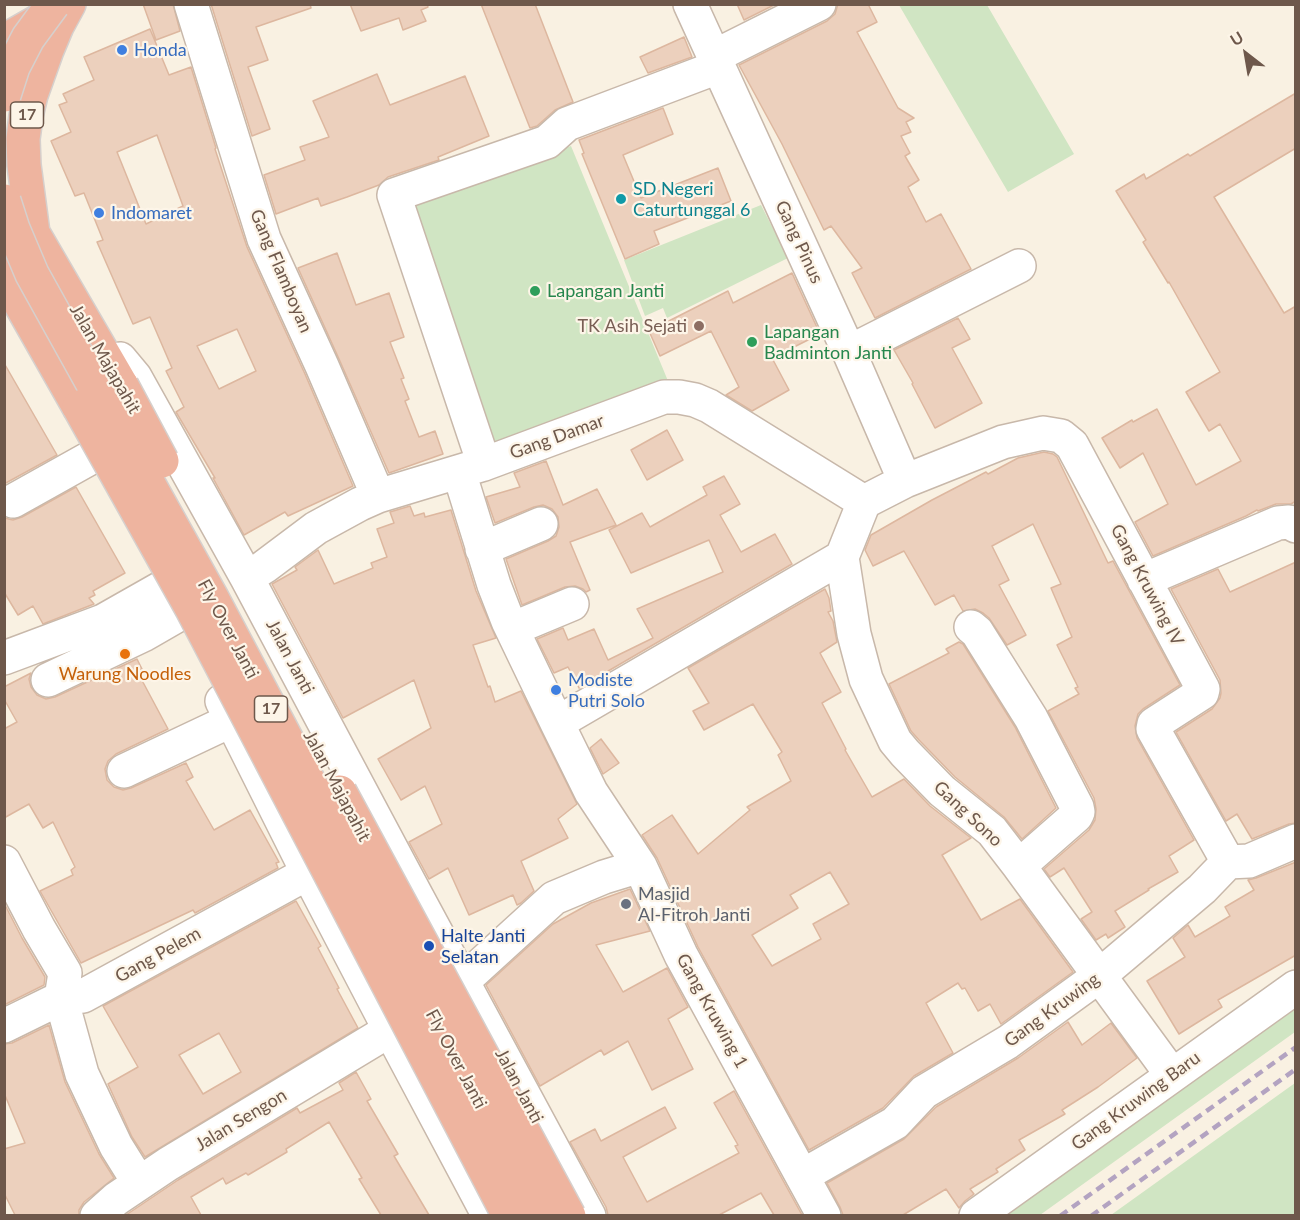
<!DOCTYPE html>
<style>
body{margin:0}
#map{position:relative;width:1300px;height:1220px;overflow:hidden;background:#f9f1e2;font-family:Lato,sans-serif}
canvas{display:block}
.frame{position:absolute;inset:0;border:6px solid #6e584b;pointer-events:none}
.north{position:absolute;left:1216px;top:24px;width:60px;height:60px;-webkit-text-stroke:4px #fdf5e8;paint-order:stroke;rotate:329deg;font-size:16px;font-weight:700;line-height:24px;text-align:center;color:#6e584b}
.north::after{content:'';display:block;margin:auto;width:21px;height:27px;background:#6e584b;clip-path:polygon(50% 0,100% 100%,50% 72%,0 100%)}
</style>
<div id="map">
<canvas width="1300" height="1220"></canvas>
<div class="frame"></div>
<div class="north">U</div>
</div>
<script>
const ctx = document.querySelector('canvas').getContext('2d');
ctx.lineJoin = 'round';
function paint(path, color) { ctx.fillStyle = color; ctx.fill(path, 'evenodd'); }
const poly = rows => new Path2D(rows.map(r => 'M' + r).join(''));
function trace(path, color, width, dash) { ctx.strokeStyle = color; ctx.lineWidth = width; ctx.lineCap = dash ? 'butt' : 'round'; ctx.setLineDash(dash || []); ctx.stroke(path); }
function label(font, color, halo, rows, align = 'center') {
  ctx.font = font + ' Lato,sans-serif'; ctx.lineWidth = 4.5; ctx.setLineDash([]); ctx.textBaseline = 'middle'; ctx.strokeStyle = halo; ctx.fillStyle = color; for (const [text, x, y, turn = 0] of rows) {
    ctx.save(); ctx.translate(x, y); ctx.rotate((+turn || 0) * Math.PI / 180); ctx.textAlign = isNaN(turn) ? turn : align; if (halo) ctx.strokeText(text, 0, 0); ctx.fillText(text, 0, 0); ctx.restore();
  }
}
paint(poly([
 [899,5,987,5,1074,154,1008,192],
 [571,146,668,381,492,449,410,200],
 [761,205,788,258,667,318,663,308,645,316,624,260],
 [1295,1004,1295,1032,1040,1215,1000,1216],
 [1295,1083,1295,1215,1111,1215]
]), '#d0e5c3');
const building = poly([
 [143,4,173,4,180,31,156,40,143,4],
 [211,4,310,4,311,8,256,27,268,60,248,67,270,129,252,136,211,4],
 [350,4,427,4,428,7,421,10,426,21,403,30,399,18,361,31,350,4],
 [481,4,535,4,573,102,555,110,537,126,530,128,481,4],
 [737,4,776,4,744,20,737,4],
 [838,4,868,4,877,22,857,32,898,108,914,118,906,122,911,132,901,136,910,153,905,156,919,180,908,187,926,222,941,214,971,269,875,318,852,273,862,268,831,226,824,230,782,144,739,65,827,21,835,14,838,4],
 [150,29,169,75,191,67,216,148,215,149,247,247,305,374,353,486,288,516,285,512,244,535,213,478,215,478,176,412,184,407,166,371,172,368,150,317,133,324,97,242,103,240,84,193,75,196,51,141,71,132,59,105,67,102,63,94,94,80,84,57,150,29],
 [157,135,183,206,146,224,117,152,157,135],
 [237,329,256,371,219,389,197,346,237,329],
 [684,37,692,57,648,73,640,57,684,37],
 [377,74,390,105,465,76,489,136,438,157,439,160,388,177,379,185,347,197,321,206,318,198,276,214,264,175,305,160,300,147,329,137,313,101,377,74],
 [1296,93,1296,148,1214,197,1284,313,1296,306,1296,501,1291,504,1276,504,1258,511,1257,510,1246,516,1153,556,1135,522,1168,504,1143,453,1120,468,1102,438,1132,420,1133,422,1157,409,1196,485,1241,461,1220,424,1209,431,1186,392,1220,372,1169,282,1168,283,1143,242,1146,240,1116,191,1144,174,1146,179,1188,154,1190,156,1296,93],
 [663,108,673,134,623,155,641,198,718,168,731,201,654,231,659,244,625,259,582,154,584,153,579,140,663,108],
 [337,253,356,305,389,293,404,337,390,342,404,378,401,379,409,399,405,401,419,437,435,431,443,454,389,473,339,359,298,268,337,253],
 [792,273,820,334,772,358,789,390,752,411,726,395,739,387,711,331,660,356,649,331,728,291,733,303,792,273],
 [958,318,970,339,952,348,982,403,935,428,912,384,913,383,894,350,958,318],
 [4,363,57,455,4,484,4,363],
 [667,430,683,460,647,480,631,450,667,430],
 [1044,452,1053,454,1057,457,1108,563,1113,561,1180,685,1143,709,1138,714,1135,726,1137,738,1194,840,1169,856,1178,872,1148,889,1149,890,1115,911,1125,927,1108,938,1106,934,1096,940,1081,919,1092,912,1064,868,1050,877,1044,869,1089,830,1095,820,1096,809,1094,798,1048,711,1079,694,1075,688,1078,687,1057,645,1072,637,1051,588,1061,584,1033,524,992,546,1009,580,999,585,1026,635,1007,645,989,618,983,613,975,609,963,611,954,595,935,605,904,551,873,566,865,550,871,535,932,500,986,472,988,474,1018,458,1044,452],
 [546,461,563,505,597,489,616,525,570,542,590,590,586,592,583,589,575,586,565,587,522,605,506,559,548,541,556,536,559,527,558,517,552,509,543,505,534,507,495,523,486,497,520,487,514,473,546,461],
 [724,476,740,504,720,515,741,552,775,534,792,564,579,688,568,667,554,673,537,639,563,628,568,640,594,629,608,660,653,638,637,609,723,572,709,540,631,573,609,530,642,513,650,527,707,495,703,487,724,476],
 [76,487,125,573,93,591,95,595,89,598,94,604,43,624,33,606,18,615,4,592,4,518,13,520,22,517,76,487],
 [410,506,414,516,424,513,425,517,451,510,476,591,496,638,473,645,488,687,490,686,495,702,521,691,577,804,558,819,568,838,521,861,534,891,521,903,517,905,513,895,469,915,448,868,429,879,409,842,442,824,425,786,401,800,378,759,431,728,414,680,343,718,272,584,297,570,295,567,318,550,334,584,373,568,371,563,387,557,377,529,394,523,390,512,410,506],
 [1296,562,1296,823,1289,824,1252,839,1237,814,1226,821,1176,732,1212,709,1220,698,1221,693,1220,680,1171,589,1218,569,1230,592,1296,562],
 [825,589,829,598,831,611,828,612,833,621,837,642,820,653,841,692,822,703,846,749,845,750,872,797,904,779,930,806,971,838,942,855,981,920,1020,899,1073,972,1001,1024,990,1004,978,1011,965,988,962,989,958,983,926,1003,953,1053,914,1076,883,1108,809,1150,698,947,657,858,642,835,672,815,698,854,750,810,747,807,791,781,778,755,782,752,753,704,704,730,693,711,709,703,688,668,825,589],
 [830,872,849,904,813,924,821,939,772,966,752,935,798,908,790,895,830,872],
 [959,642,963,644,1015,727,1056,808,1022,839,1004,817,955,777,919,740,911,731,889,684,949,653,946,649,959,642],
 [137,659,142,669,137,671,168,729,116,754,108,761,105,769,107,780,114,787,123,790,131,788,186,763,193,777,186,781,214,830,250,810,279,862,276,863,278,868,195,913,193,910,81,963,40,891,73,875,71,870,75,867,53,822,43,828,29,804,4,818,4,729,17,722,4,699,4,687,31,673,29,679,31,687,37,695,46,699,55,697,137,659],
 [601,739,619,763,603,774,590,748,601,739],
 [1296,862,1296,955,1218,1000,1222,1007,1179,1034,1147,981,1185,957,1173,938,1188,925,1195,937,1230,916,1225,907,1254,890,1248,880,1256,878,1296,862],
 [630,889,650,931,596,945,623,992,667,968,688,1007,668,1019,693,1069,652,1090,628,1041,604,1055,601,1050,540,1086,486,985,553,924,591,903,630,889],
 [296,901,321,946,318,948,339,988,337,989,358,1028,145,1157,132,1137,108,1084,138,1067,103,1006,296,901],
 [219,1033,241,1072,203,1094,179,1055,219,1033],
 [4,903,22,938,45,977,44,985,4,1005,4,903],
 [1068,1022,1082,1045,1111,1023,1137,1058,1098,1087,1062,1110,1065,1114,1019,1140,1025,1150,996,1169,998,1172,970,1189,974,1194,965,1201,959,1208,946,1189,903,1215,843,1215,840,1207,827,1183,904,1139,936,1107,1018,1058,1068,1022],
 [49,1025,65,1082,99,1154,114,1178,84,1202,79,1210,79,1215,15,1215,4,1193,4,1149,25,1143,4,1093,4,1044,12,1043,49,1025],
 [356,1072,371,1099,367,1101,398,1154,394,1156,429,1215,381,1215,359,1179,362,1178,329,1122,286,1149,287,1152,248,1175,246,1173,226,1184,223,1178,191,1197,201,1215,126,1215,178,1180,297,1108,300,1113,343,1090,339,1083,356,1072],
 [734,1091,802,1215,774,1215,761,1193,719,1215,608,1215,606,1207,570,1142,595,1129,601,1141,665,1107,676,1128,623,1157,647,1202,739,1153,735,1146,738,1145,714,1103,734,1091]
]);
paint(building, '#ecd0bd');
trace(building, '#ddb79f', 1.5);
const minor = poly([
 [191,4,264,239,322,366,378,496],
 [690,4,849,352,905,481],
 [713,57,819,4],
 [849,352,1019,266],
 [120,359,135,377,247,578,417,897,589,1216],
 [484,464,394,195,547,142,567,124,718,67],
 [459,472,494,585,508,621,557,723,591,792,640,866,681,955,824,1216],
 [13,501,90,458],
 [482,549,541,524],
 [842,557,854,634,866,679,895,741,905,753,942,791,992,831,1019,866,1172,1075],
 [247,578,264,567,316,528,360,504,378,496,484,464,664,397,679,397,695,400,709,406,864,502],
 [1144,580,1278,523,1289,522,1296,526],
 [971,627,977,632,1031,718,1077,807,1078,812,1076,816,1019,866],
 [512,629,572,604],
 [4,658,103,621,163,587],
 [48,680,145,634,178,615],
 [222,701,308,873,390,1030,489,1216],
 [557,723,842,557,864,502,905,481,1003,442,1043,433,1061,436,1072,445,1203,689,1202,693,1154,724,1153,729,1228,862],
 [124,771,232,720],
 [4,862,39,929,65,973,61,998,82,1074,116,1146,139,1183],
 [463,981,554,898,604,877,640,866],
 [4,1026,61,998,83,996,308,873],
 [802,1176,895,1123,924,1092,1008,1042,1099,976,1202,889,1228,862,1249,861,1296,841],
 [97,1216,116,1199,168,1164,390,1030],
 [976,1216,1296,987]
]);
const highway = poly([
 [4,41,48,16],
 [22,214,122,386],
 [33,233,24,165,23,139,26,116,31,95,47,50,57,26,69,4],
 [4,275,79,407]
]);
trace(minor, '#c8b8aa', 36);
trace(highway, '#d6d0cd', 36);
trace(minor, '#fff', 33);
trace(highway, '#eeb49f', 33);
trace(poly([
 [1060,1216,1296,1047],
 [1091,1216,1296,1069]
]), '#b3a3c1', 4.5, [9, 6]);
const highwayBridge = poly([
 [4,95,13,67,28,38,53,4],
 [4,201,13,229,32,274,212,598,538,1216],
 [122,386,162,461],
 [79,407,192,609,509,1216],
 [340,792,569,1216]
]);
trace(highwayBridge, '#d6d0cd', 36, []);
trace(highwayBridge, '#eeb49f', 33);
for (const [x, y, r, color] of [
 [122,50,6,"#3f7fe0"],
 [621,199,6,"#0f9aa8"],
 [99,213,6,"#3f7fe0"],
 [535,291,6,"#2e9e5b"],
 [699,326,6,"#8d6e63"],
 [752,342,6,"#2e9e5b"],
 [125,654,6,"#e8710a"],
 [556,690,6,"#3f7fe0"],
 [626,904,6,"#6b7280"],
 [429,946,6,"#1a4fb4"]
]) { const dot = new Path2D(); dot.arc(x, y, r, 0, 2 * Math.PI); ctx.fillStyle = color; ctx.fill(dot); trace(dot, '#fdf5e8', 2); }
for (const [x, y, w] of [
 [27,115,33],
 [271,709,33]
]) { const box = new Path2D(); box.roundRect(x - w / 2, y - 13, w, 26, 4.5); ctx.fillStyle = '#fdf5e8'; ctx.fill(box); trace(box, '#6e584b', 1.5); }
label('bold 16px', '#6e584b', null, [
 ["17",27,115],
 ["17",271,709]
]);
label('18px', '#366cbe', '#fdf5e8', [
 ["Honda",134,50],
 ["Indomaret",111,213],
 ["Modiste",568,680],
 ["Putri Solo",568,701]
], 'left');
label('18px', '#0d838f', '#fdf5e8', [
 ["SD Negeri",633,189],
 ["Caturtunggal 6",633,210]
], 'left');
label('18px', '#6e584b', '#fdf5e8', [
 ["Gang Pinus",799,242,65],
 ["Gang Flamboyan",281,271,67],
 ["Jalan Majapahit",105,359,60],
 ["Gang Damar",557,437,-20],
 ["Gang Kruwing IV",1147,585,62],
 ["Fly Over Janti",228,629,62],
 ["Jalan Janti",290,657,62],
 ["Jalan Majapahit",337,786,62],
 ["Gang Sono",968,814,43],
 ["Gang Pelem",158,955,-29],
 ["Gang Kruwing",1052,1010,-36],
 ["Gang Kruwing 1",712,1011,61],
 ["Fly Over Janti",456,1059,62],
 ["Jalan Janti",519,1086,62],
 ["Gang Kruwing Baru",1136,1101,-36],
 ["Jalan Sengon",241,1120,-31]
]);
label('18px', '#27864d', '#fdf5e8', [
 ["Lapangan Janti",547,291],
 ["Lapangan",764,332],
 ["Badminton Janti",764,353]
], 'left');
label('18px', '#785e54', '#fdf5e8', [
 ["TK Asih Sejati",687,326]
], 'right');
label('18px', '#c56008', '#fdf5e8', [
 ["Warung Noodles",125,674]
]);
label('18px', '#5b616d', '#fdf5e8', [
 ["Masjid",638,894],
 ["Al-Fitroh Janti",638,915]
], 'left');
label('18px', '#164399', '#fdf5e8', [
 ["Halte Janti",441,936],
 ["Selatan",441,957]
], 'left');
</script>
